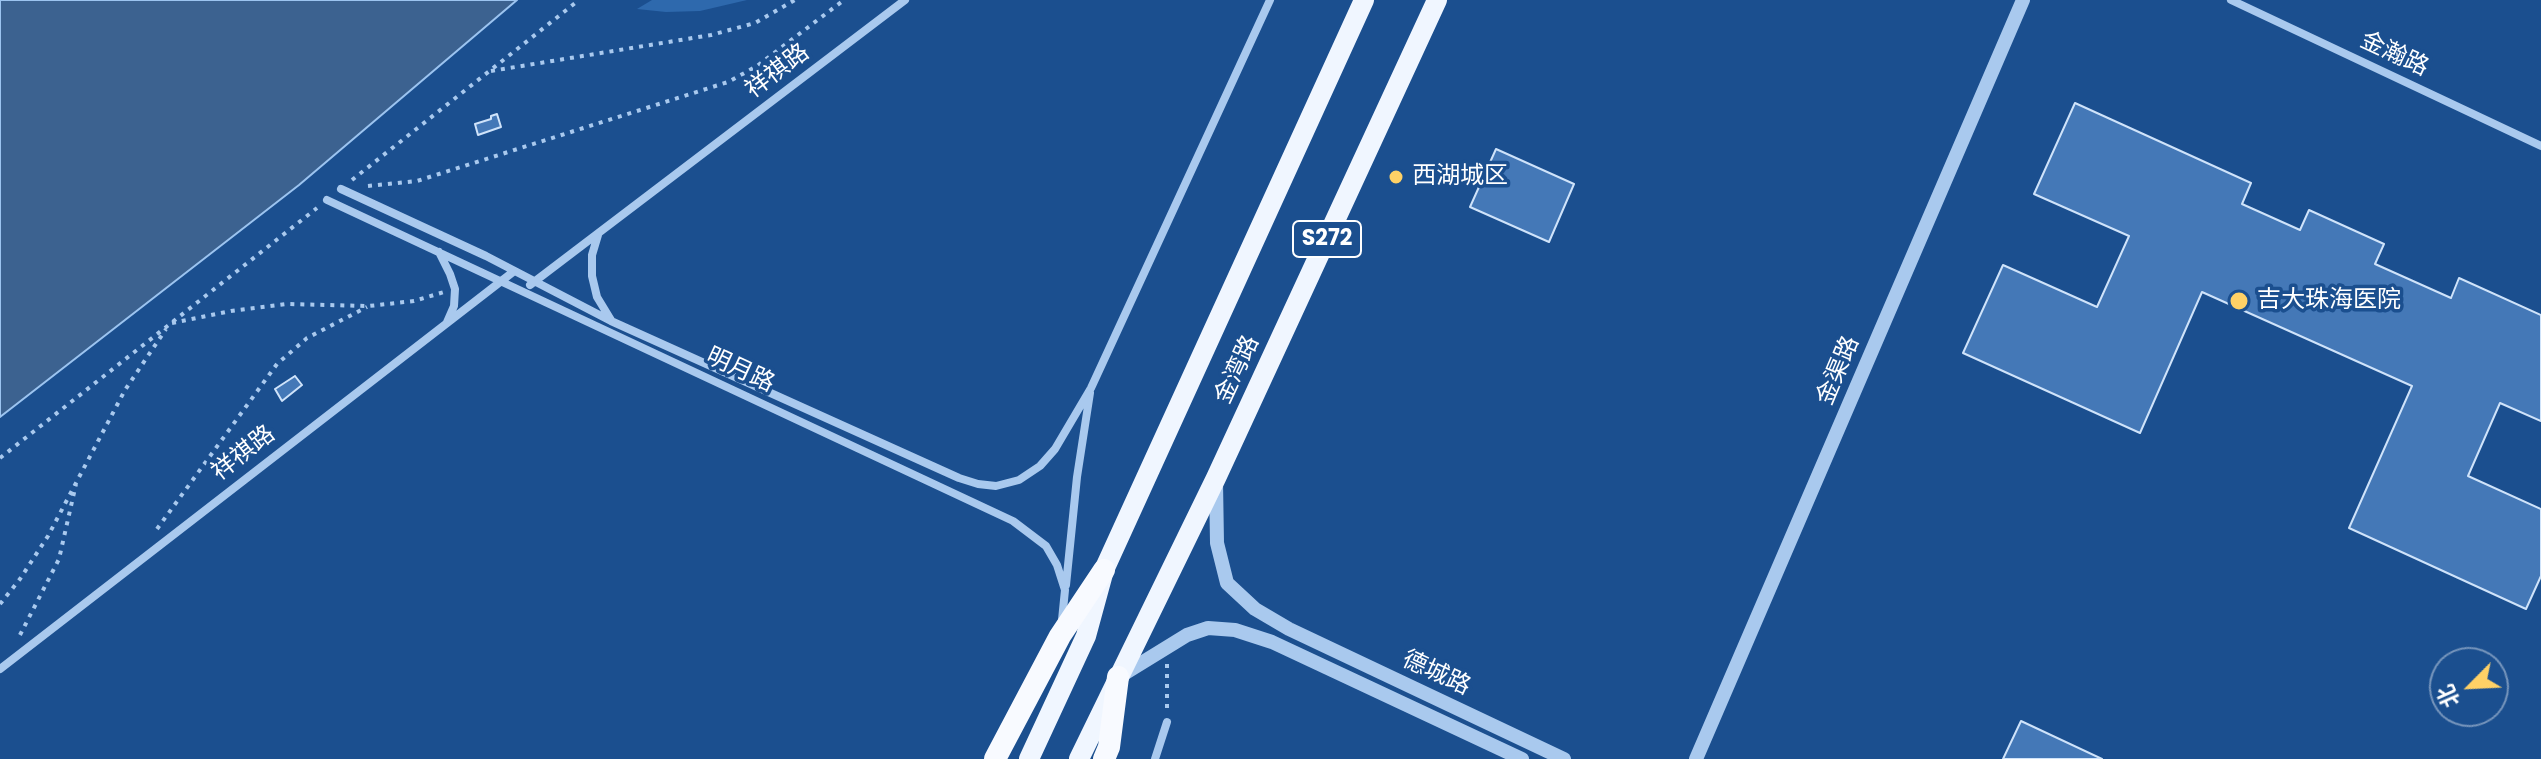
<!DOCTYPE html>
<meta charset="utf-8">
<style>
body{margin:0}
#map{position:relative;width:2541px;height:759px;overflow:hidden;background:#1b4f8f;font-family:Poppins,"Noto Sans SC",sans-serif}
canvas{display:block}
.north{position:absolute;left:2429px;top:647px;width:80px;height:80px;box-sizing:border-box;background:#1b4f8f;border:2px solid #7695bc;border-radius:50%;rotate:246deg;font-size:22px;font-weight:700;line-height:32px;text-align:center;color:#fff}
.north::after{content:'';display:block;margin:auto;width:28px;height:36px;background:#ffd166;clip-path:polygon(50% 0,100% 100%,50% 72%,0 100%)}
</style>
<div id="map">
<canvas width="2541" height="759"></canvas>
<div class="north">北</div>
</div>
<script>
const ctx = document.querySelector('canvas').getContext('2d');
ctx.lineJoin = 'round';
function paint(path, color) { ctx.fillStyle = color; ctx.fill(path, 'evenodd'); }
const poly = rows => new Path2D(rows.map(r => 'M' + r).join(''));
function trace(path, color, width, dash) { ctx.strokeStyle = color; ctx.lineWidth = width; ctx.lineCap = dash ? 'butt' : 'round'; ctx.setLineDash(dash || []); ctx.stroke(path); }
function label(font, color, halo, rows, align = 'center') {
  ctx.font = font + ' Poppins,"Noto Sans SC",sans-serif'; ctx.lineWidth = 7; ctx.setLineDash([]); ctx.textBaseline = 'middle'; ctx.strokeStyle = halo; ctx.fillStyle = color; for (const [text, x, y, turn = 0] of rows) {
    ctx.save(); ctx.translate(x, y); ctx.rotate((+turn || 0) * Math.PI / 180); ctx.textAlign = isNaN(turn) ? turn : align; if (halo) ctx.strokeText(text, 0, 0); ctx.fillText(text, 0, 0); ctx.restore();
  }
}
paint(poly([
 [652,0,747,0,700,11,666,12,637,9]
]), '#2e69ad');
const water = poly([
 [0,0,517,0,299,185,0,417,0,0]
]);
paint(water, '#3c6290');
trace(water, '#9cc4f0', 2);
const building = poly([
 [2075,103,2251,183,2242,204,2300,230,2309,210,2384,244,2375,264,2451,298,2459,278,2541,315,2541,421,2500,403,2468,476,2541,509,2541,576,2526,609,2349,528,2412,386,2202,292,2140,433,1963,353,2003,265,2097,307,2129,236,2034,194,2075,103],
 [497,114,501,127,478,135,475,124,491,119,491,116,497,114],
 [1496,149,1574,184,1549,242,1470,207,1496,149],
 [295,376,302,385,282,401,275,389,295,376],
 [2021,721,2102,759,2003,759,2021,721]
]);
paint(building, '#4478b7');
trace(building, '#cfe3fa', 2);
trace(poly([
 [491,71,711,35,755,23,795,0],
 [352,180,579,0],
 [368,186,417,181,728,82,757,66,844,0],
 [172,323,231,311,286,304,369,306,414,301,444,292],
 [0,458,317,208],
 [157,529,277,364,307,338,367,307],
 [0,604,20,579,48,536,125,390,166,329],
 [20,635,59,559,76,484],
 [1167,664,1167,711]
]), '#a9c9ee', 4, [4, 6]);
trace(poly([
 [2231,0,2541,146],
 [341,189,486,256,611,321,959,478,978,484,996,486,1019,480,1040,466,1055,449,1091,388,1270,0],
 [327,200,1013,521,1046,546,1057,565,1065,590,1062,620],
 [598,235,592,255,592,276,597,297,611,320],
 [439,252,450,274,455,289,454,306,447,322],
 [530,285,905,0],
 [1066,585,1077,477,1090,393],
 [0,669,513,272],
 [1155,759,1167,722]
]), '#a9c9ee', 8);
trace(poly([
 [1216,482,1217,543,1227,583,1255,609,1289,629,1564,759],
 [1122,675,1187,635,1208,628,1235,630,1272,642,1522,759],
 [1696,759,2023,0]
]), '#a9c9ee', 14);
trace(poly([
 [1029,759,1086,636,1104,570,1364,0],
 [1079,759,1216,478,1437,0]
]), '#f0f6ff', 20);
trace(poly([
 [995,759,1060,636,1104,570],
 [1104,759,1109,747,1118,677]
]), '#f8faff', 22);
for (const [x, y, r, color] of [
 [1396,177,8,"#ffd166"],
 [2239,301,10,"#ffd166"]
]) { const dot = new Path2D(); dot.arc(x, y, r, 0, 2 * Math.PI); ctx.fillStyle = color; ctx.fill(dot); trace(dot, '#1b4f8f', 3); }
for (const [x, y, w] of [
 [1327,239,68]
]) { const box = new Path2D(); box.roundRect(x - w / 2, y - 18, w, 36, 6); ctx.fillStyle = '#1b4f8f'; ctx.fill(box); trace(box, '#fff', 2); }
label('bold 22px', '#fff', null, [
 ["S272",1327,239]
]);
label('24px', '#fff', '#1b4f8f', [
 ["金瀚路",2394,55,25],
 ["祥祺路",778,72,-37],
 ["金湾路",1238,370,-65],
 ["明月路",740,371,25],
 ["金渠路",1839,371,-67],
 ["祥祺路",244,454,-38],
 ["德城路",1436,674,25]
]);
label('24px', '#fff', '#1b4f8f', [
 ["西湖城区",1412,177],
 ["吉大珠海医院",2257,301]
], 'left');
</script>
